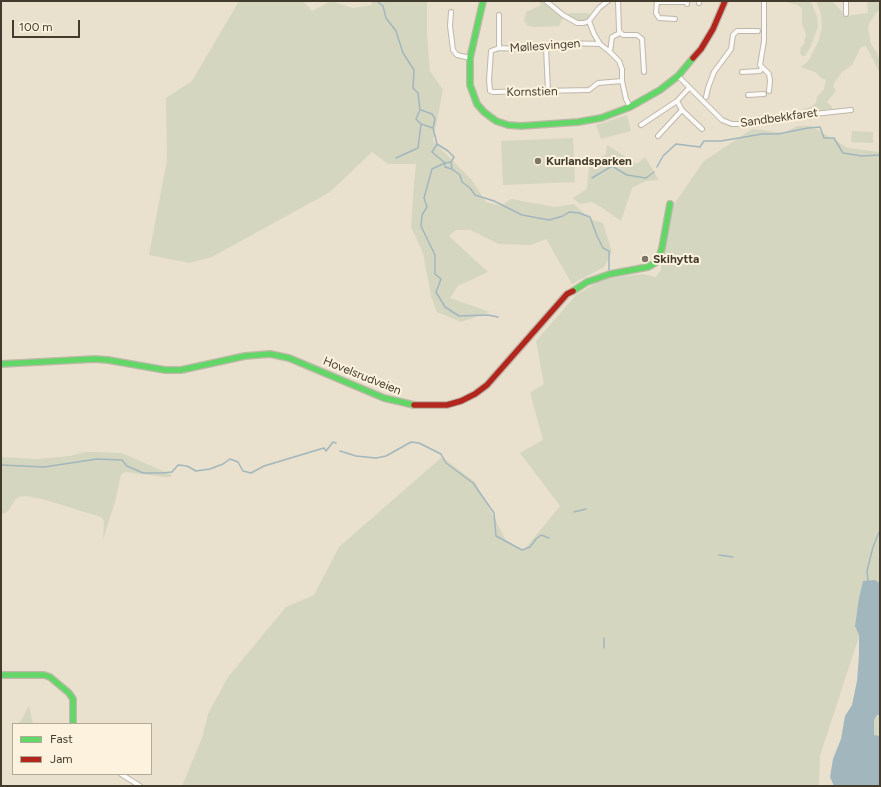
<!DOCTYPE html>
<meta charset="utf-8">
<style>
body{margin:0}
#map{position:relative;width:881px;height:787px;overflow:hidden;background:#e9e0cd;font-family:Figtree,sans-serif}
canvas{display:block}
.frame{position:absolute;inset:0;border:2px solid #433c2e;pointer-events:none}
.legend{position:absolute;left:12px;top:723px;width:140px;height:52px;box-sizing:border-box;background:#fcf2dd;border:1px solid #b2a997;margin:0;padding:5px 7px;list-style:none;font-size:12px;color:#433c2e}
.legend li{display:flex;align-items:center;gap:8px;height:20px}
.legend b{width:20px;border:1px solid #b2a997}
.scale{position:absolute;left:12px;top:20px;width:68px;height:18px;box-sizing:border-box;border:2px solid #433c2e;border-top:0;padding-left:5px;font-size:12px;line-height:14px;white-space:nowrap;color:#433c2e;-webkit-text-stroke:3px #fcf2dd;paint-order:stroke}
</style>
<div id="map">
<canvas width="881" height="787"></canvas>
<div class="frame"></div>
<ul class="legend">
<li><b style="height:5px;background:#63d668"></b>Fast</li>
<li><b style="height:5px;background:#b3261e"></b>Jam</li>
</ul>
<div class="scale">100 m</div>
</div>
<script>
const ctx = document.querySelector('canvas').getContext('2d');
ctx.lineJoin = 'round';
function paint(path, color) { ctx.fillStyle = color; ctx.fill(path, 'evenodd'); }
const poly = rows => new Path2D(rows.map(r => 'M' + r).join(''));
function trace(path, color, width, dash) { ctx.strokeStyle = color; ctx.lineWidth = width; ctx.lineCap = dash ? 'butt' : 'round'; ctx.setLineDash(dash || []); ctx.stroke(path); }
function label(font, color, halo, rows, align = 'center') {
  ctx.font = font + ' Figtree,sans-serif'; ctx.lineWidth = 4; ctx.setLineDash([]); ctx.textBaseline = 'middle'; ctx.strokeStyle = halo; ctx.fillStyle = color; for (const [text, x, y, turn = 0] of rows) {
    ctx.save(); ctx.translate(x, y); ctx.rotate((+turn || 0) * Math.PI / 180); ctx.textAlign = isNaN(turn) ? turn : align; if (halo) ctx.strokeText(text, 0, 0); ctx.fillText(text, 0, 0); ctx.restore();
  }
}
paint(poly([
 [239,1,303,1,312,11,331,1,353,8,372,5,371,1,427,1,427,35,430,71,443,90,433,141,471,179,486,202,501,206,511,199,555,207,574,204,590,219,603,223,612,252,604,267,572,284,546,239,531,245,499,244,470,230,456,230,449,236,488,272,458,286,450,298,490,312,461,322,437,312,431,296,423,253,411,227,414,183,416,164,388,164,372,152,330,192,212,257,189,263,149,255,167,160,166,98,192,81],
 [538,1,543,1,548,7,563,18,559,26,533,27,528,26,524,21,526,12,541,5],
 [783,1,811,1,817,17,818,27,810,48,805,56,802,56,800,53,801,47,804,44,806,34,802,24,802,8,797,5],
 [816,1,832,1,846,16,868,13,867,1,876,1,880,4,880,11,877,12,870,22,868,28,871,44,877,53,880,61,880,73,866,46,861,47,852,65,842,72,835,82,833,86,836,91,827,102,832,107,832,109,804,113,802,112,803,109,811,107,816,103,817,97,824,89,826,80,821,78,817,73,801,67,809,60,819,40,822,26,821,14],
 [571,13,587,13,591,15,592,18,585,22,578,21,566,15,567,14],
 [627,115,631,131,601,139,596,125],
 [797,126,811,126,848,148,880,152,880,583,877,581,820,756,819,786,182,786,202,738,208,714,228,677,286,607,314,595,339,547,442,457,475,482,506,540,523,551,560,506,520,453,543,440,530,393,544,384,536,341,576,295,603,279,642,274,656,277,661,270,661,259,672,207,704,161,752,129,784,133],
 [852,131,873,132,873,143,851,142],
 [573,138,575,182,503,185,501,141],
 [607,145,637,164,645,157,659,180,646,181,632,188,621,221,601,207,592,202,580,204,573,198,587,189,589,165,599,160,606,154],
 [85,452,94,452,122,453,172,475,170,477,164,477,125,472,121,475,115,502,103,539,104,521,101,517,42,499,25,496,19,497,16,499,8,511,1,515,1,457,36,459,70,456],
 [29,706,33,724,19,724],
 [877,715,880,715,880,736,874,735,874,720]
]), '#d5d6c0');
paint(poly([
 [875,580,880,583,880,715,877,715,874,720,874,735,880,736,880,786,834,786,830,777,833,759,841,739,845,716,852,705,857,681,859,655,859,635,855,626,859,598,863,581]
]), '#a2b7bd');
trace(poly([
 [377,1,383,6,386,18,396,31,403,53,414,70,413,88,418,93,420,110,416,119,421,124,433,128,437,144,432,152,445,163,445,167,452,169,460,175,462,182,470,188,475,195,494,201,522,215,549,220,563,216,569,212,579,213,590,217,597,236,603,248,609,251,609,270],
 [421,110,432,114,435,119,433,128],
 [437,144,448,151,454,157,451,162,452,169],
 [396,158,418,148,421,124],
 [451,162,445,163,432,169,424,198,427,207,422,215,421,226,435,255,435,274,441,279,436,292,445,307,459,316,488,315,498,317],
 [657,167,663,156,676,144,700,147,704,141,721,141,762,134,778,134,808,128,820,127,824,138,834,138,843,153,862,156,880,155],
 [592,178,612,166,627,175,646,178,654,172],
 [340,451,356,456,376,458,386,456,411,442,419,443,441,454,446,463,473,483,494,513,496,536,522,550,530,547,536,539,541,535,549,538],
 [1,465,44,467,97,459,122,460,127,466,143,473,162,473,172,472,178,465,187,466,196,471,210,469,223,464,230,459,238,462,243,471,251,473,264,466,324,448,326,451,333,442,336,443],
 [574,512,586,509],
 [719,555,733,557],
 [868,581,867,571,873,547,880,530],
 [604,648,604,638]
]), '#a2b7bd', 1.5);
const street = poly([
 [546,1,563,15,577,23,584,23,589,21,599,8,608,1],
 [618,1,619,31,623,35,637,35,642,39,644,72],
 [657,1,656,13,659,18,675,19],
 [699,1,699,3],
 [764,1,764,41,760,65,769,74,770,81,769,91],
 [657,2,687,2,687,4],
 [451,12,450,26,453,50,457,55,470,58],
 [846,14,846,1],
 [499,15,499,48,520,49,546,48,566,43,600,44],
 [589,21,594,34,600,44,610,52,619,61,622,69,622,81,626,99,630,107],
 [499,48,491,51,489,80,490,91,493,92,589,90,598,83,622,81],
 [546,48,548,91],
 [610,52,612,37,620,33],
 [742,72,760,71,762,68],
 [678,76,722,120,732,124,743,124,805,115,851,110],
 [689,88,677,101,682,110,702,129],
 [748,95,764,94],
 [706,97,708,88,714,72,731,49,733,35,737,31,758,31],
 [641,125,677,101],
 [658,136,682,110],
 [121,774,140,786]
]);
const fast = poly([
 [483,1,470,58,470,85,477,104,484,112,496,121,508,125,521,126,578,122,601,118,630,107,660,90,678,76,693,58],
 [573,291,587,282,610,274,648,267,655,263,659,258,662,248,670,204],
 [1,364,95,359,108,360,165,370,181,370,245,356,270,354,289,358,384,398,414,405],
 [1,675,44,675,50,677,69,693,73,699,73,724]
]);
const jam = poly([
 [693,58,701,49,713,29,725,1],
 [414,405,447,405,461,401,475,394,487,385,567,294,573,291]
]);
trace(street, '#bfb8aa', 6);
trace(fast, '#bfb8aa', 8);
trace(jam, '#bfb8aa', 8);
trace(street, '#fcfaf8', 4);
trace(fast, '#63d668', 5.5);
trace(jam, '#b3261e', 5.5);
for (const [x, y, r, color] of [
 [538,161,4,"#7d7566"],
 [645,259,4,"#7d7566"]
]) { const dot = new Path2D(); dot.arc(x, y, r, 0, 2 * Math.PI); ctx.fillStyle = color; ctx.fill(dot); trace(dot, '#fcf2dd', 1.5); }
label('12px', '#433c2e', '#fcf2dd', [
 ["Møllesvingen",545,46,-4],
 ["Kornstien",532,92,-1],
 ["Sandbekkfaret",779,118,-8],
 ["Hovelsrudveien",362,376,22]
]);
label('bold 12px', '#433c2e', '#fcf2dd', [
 ["Kurlandsparken",546,161],
 ["Skihytta",653,259]
], 'left');
</script>
